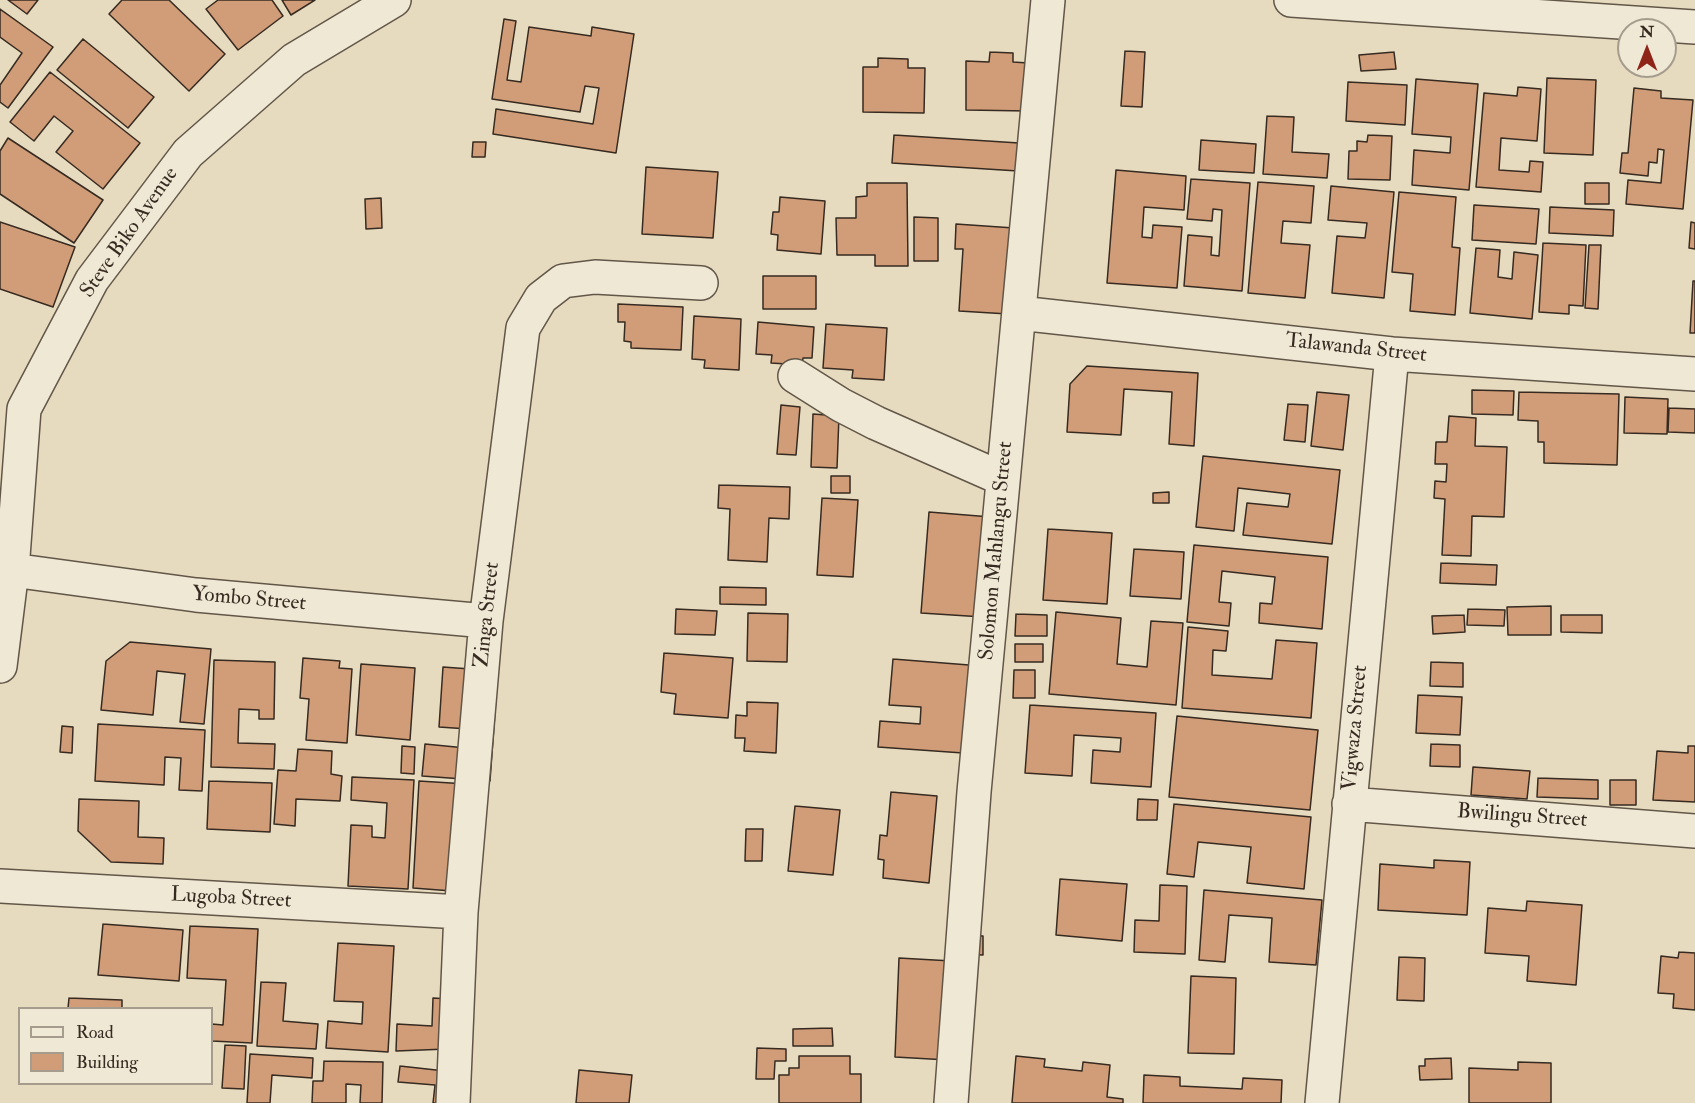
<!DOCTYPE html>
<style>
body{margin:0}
#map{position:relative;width:1695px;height:1103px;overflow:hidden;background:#e7dbbf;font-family:"IM FELL Double Pica",serif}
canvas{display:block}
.legend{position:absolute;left:18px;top:1007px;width:195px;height:78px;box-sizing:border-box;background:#efe8d5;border:2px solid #a59c8d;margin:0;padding:8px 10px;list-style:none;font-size:18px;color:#362a21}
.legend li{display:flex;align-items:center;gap:12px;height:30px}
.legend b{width:30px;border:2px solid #a59c8d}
.north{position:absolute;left:1617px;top:18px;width:60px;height:60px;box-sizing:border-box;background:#efe8d5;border:2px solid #a59c8d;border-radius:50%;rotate:0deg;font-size:16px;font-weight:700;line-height:24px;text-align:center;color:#362a21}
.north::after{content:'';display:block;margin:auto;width:21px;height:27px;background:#8f2418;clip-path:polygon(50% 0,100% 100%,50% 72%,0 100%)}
</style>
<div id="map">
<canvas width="1695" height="1103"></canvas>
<ul class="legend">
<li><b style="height:8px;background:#efe8d5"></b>Road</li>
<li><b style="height:16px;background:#d09d78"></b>Building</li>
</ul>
<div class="north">N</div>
</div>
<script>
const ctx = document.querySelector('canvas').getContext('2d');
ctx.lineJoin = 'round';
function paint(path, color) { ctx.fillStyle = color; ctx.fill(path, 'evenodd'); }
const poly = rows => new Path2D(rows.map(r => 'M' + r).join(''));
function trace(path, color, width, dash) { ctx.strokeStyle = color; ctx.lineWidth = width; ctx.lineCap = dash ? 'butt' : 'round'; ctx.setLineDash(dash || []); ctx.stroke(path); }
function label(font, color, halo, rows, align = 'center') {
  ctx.font = font + ' "IM FELL Double Pica",serif'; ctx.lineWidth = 4.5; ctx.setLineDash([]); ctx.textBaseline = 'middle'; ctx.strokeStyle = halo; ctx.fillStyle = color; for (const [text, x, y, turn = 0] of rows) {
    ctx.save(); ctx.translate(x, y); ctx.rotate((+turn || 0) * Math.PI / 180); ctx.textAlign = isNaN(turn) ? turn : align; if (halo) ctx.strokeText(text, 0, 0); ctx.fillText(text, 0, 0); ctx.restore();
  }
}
const building = poly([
 [8,0,38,0,27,14,8,0],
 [122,0,169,0,225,54,189,91,109,14,122,0],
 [218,0,272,0,283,16,238,50,206,9,218,0],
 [282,0,315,0,291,15,282,0],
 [0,9,53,47,8,108,0,102,0,85,22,53,0,37,0,9],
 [504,19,516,21,507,80,521,82,529,27,591,36,592,27,634,34,616,153,493,134,496,109,593,124,599,88,585,86,580,112,492,99,504,19],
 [83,39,154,97,128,128,57,70,83,39],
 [1125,51,1145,52,1142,107,1121,106,1125,51],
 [990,52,1013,53,1013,62,1028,63,1028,111,966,110,966,61,989,62,990,52],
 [1394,52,1396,69,1361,71,1359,55,1394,52],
 [878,58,908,59,908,68,925,68,924,113,863,112,863,67,878,67,878,58],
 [50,72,140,143,103,189,56,152,73,131,54,116,34,141,10,122,50,72],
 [1547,78,1596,80,1593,155,1544,153,1547,78],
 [1416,79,1478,84,1469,190,1412,185,1414,150,1450,153,1451,137,1412,134,1416,79],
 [1348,82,1407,85,1405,125,1346,121,1348,82],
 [1518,87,1541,89,1537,141,1501,138,1499,170,1529,172,1530,161,1543,162,1541,192,1476,187,1484,93,1517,96,1518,87],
 [1634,88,1661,91,1661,98,1693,100,1683,209,1626,204,1628,180,1661,183,1664,150,1658,149,1657,163,1649,162,1648,176,1620,173,1622,153,1628,153,1634,88],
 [1267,116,1294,117,1292,152,1329,154,1327,178,1263,174,1267,116],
 [894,135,1019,143,1018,171,892,163,894,135],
 [1368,135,1392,136,1390,180,1348,179,1349,151,1357,151,1357,141,1367,142,1368,135],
 [8,138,103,200,74,243,0,194,0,151,8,138],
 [1201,140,1256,144,1254,173,1199,170,1201,140],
 [473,142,486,142,485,157,472,157,473,142],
 [646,167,718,172,713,238,642,234,646,167],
 [1116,170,1186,176,1184,210,1144,207,1142,237,1152,238,1153,225,1182,227,1177,288,1107,283,1116,170],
 [1191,179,1250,183,1242,291,1184,286,1188,235,1212,237,1211,255,1219,256,1222,210,1213,209,1212,221,1187,219,1191,179],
 [1258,182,1314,186,1311,223,1283,221,1281,243,1310,245,1305,298,1248,293,1258,182],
 [867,183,907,183,908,266,875,266,875,255,837,255,836,218,856,218,856,197,867,196,867,183],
 [1585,183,1609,183,1609,204,1585,204,1585,183],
 [1331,186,1394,192,1384,298,1332,293,1337,236,1365,238,1367,223,1328,220,1331,186],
 [1399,192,1456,197,1452,247,1460,248,1455,315,1410,311,1413,274,1392,272,1399,192],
 [780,197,825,201,821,254,777,250,778,235,771,234,773,212,779,212,780,197],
 [381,198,382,228,366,229,365,199,381,198],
 [1474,205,1539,209,1536,244,1472,240,1474,205],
 [1550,207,1614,210,1613,236,1549,233,1550,207],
 [914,217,938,218,938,261,914,261,914,217],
 [0,222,75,247,53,307,0,289,0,222],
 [1691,222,1695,223,1695,249,1689,248,1691,222],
 [956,224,1014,228,1008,314,959,311,963,249,955,249,956,224],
 [1543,243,1586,245,1583,306,1569,305,1569,314,1539,312,1543,243],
 [1589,245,1601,245,1598,309,1585,308,1589,245],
 [1476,248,1500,250,1498,277,1512,279,1514,252,1538,255,1532,319,1470,313,1476,248],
 [763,276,816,276,816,309,763,309,763,276],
 [1693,281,1695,281,1695,333,1690,333,1693,281],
 [618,304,683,307,681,350,631,348,631,342,624,341,625,322,618,322,618,304],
 [694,316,741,319,739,370,704,368,705,360,692,359,694,316],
 [758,322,814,327,812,358,803,358,802,365,771,363,772,355,756,354,758,322],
 [826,324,887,328,884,380,852,378,853,370,823,368,826,324],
 [1087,366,1198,373,1194,446,1169,444,1172,392,1124,389,1121,435,1067,432,1070,384,1087,366],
 [1472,390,1514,391,1513,415,1472,414,1472,390],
 [1317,392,1349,395,1343,450,1311,446,1317,392],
 [1519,392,1619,394,1617,465,1544,463,1544,442,1538,442,1538,421,1518,420,1519,392],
 [1625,397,1668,399,1667,434,1624,433,1625,397],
 [1288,404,1308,405,1305,442,1284,440,1288,404],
 [781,405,800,407,796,455,777,454,781,405],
 [1669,408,1695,409,1695,433,1668,432,1669,408],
 [813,414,839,416,837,468,811,467,813,414],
 [1449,416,1476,418,1475,446,1507,447,1504,517,1472,516,1471,556,1442,555,1445,499,1434,498,1435,481,1446,482,1447,464,1435,464,1436,442,1447,442,1449,416],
 [1203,456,1340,470,1332,544,1243,535,1247,503,1288,507,1290,494,1238,488,1234,531,1196,527,1203,456],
 [831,476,850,476,850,493,831,493,831,476],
 [719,485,790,487,789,519,769,518,767,562,728,560,730,509,718,508,719,485],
 [1169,492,1169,503,1153,503,1153,493,1169,492],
 [822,498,858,500,853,577,817,575,822,498],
 [929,512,991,517,983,617,921,613,929,512],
 [1048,529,1112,533,1107,604,1043,600,1048,529],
 [1194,545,1328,557,1322,629,1259,623,1260,603,1272,604,1275,577,1222,571,1219,602,1231,603,1229,626,1187,622,1194,545],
 [1134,549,1184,552,1181,599,1130,596,1134,549],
 [1441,563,1497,565,1496,585,1440,583,1441,563],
 [720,587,766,588,766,605,720,604,720,587],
 [1551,606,1551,635,1508,635,1507,607,1551,606],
 [676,609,717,611,715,635,675,634,676,609],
 [1468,609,1505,610,1504,626,1467,625,1468,609],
 [1056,612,1121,618,1117,664,1147,667,1151,621,1183,623,1176,705,1049,694,1056,612],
 [748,613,788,614,787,662,747,661,748,613],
 [1016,614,1047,615,1047,636,1015,636,1016,614],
 [1464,615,1465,632,1433,634,1432,616,1464,615],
 [1561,615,1602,615,1602,633,1561,632,1561,615],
 [1188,627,1228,631,1226,651,1213,650,1212,675,1272,679,1276,640,1317,643,1311,718,1182,708,1188,627],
 [130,642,211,649,204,724,180,722,185,674,157,671,153,715,101,710,106,661,130,642],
 [1015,644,1043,644,1043,662,1015,662,1015,644],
 [664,653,733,658,728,718,674,714,676,694,661,692,664,653],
 [303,658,340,661,339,668,352,669,347,743,306,740,309,699,300,698,303,658],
 [893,659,969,665,963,753,878,747,880,721,920,724,921,707,889,705,893,659],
 [214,660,275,662,274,719,259,719,259,710,239,709,238,743,275,744,274,769,211,767,214,660],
 [1431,662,1463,663,1463,687,1430,686,1431,662],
 [361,664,415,668,410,740,356,735,361,664],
 [443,667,498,671,490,781,422,776,425,744,466,748,468,729,439,727,443,667],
 [1014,670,1035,670,1035,698,1013,698,1014,670],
 [1418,695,1462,697,1460,735,1416,733,1418,695],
 [747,702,778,703,776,753,744,751,745,738,735,738,736,715,747,716,747,702],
 [1030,705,1156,713,1151,787,1091,783,1093,750,1120,752,1121,738,1074,735,1072,776,1025,773,1030,705],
 [1177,716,1318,730,1310,810,1169,797,1177,716],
 [98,724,205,730,202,791,179,790,181,758,165,757,164,785,95,781,98,724],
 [62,726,73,727,72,753,60,752,62,726],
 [1431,744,1460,745,1460,767,1430,766,1431,744],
 [402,746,415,747,414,774,401,773,402,746],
 [1688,746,1695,746,1695,802,1653,800,1657,751,1688,753,1688,746],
 [298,749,332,751,331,774,342,776,340,801,296,799,295,826,274,824,278,770,296,771,298,749],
 [1473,767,1530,771,1527,799,1471,795,1473,767],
 [352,777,414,780,408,889,348,886,351,825,372,826,372,837,385,838,387,803,351,800,352,777],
 [1538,778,1598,780,1598,799,1537,797,1538,778],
 [1610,780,1636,780,1636,805,1610,805,1610,780],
 [209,781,272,783,270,832,207,829,209,781],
 [419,781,483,785,452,891,413,888,419,781],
 [891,792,937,796,929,883,883,878,884,860,878,859,880,835,887,836,891,792],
 [79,799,139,801,138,837,164,838,163,864,111,862,78,831,79,799],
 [1138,799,1158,800,1157,820,1137,820,1138,799],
 [1174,804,1311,817,1304,889,1247,883,1251,847,1198,842,1194,877,1167,874,1174,804],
 [795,806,840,810,833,875,788,871,795,806],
 [746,829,763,829,762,861,745,861,746,829],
 [1434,860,1470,862,1467,915,1378,910,1380,864,1434,868,1434,860],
 [1060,879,1127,884,1122,941,1056,935,1060,879],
 [1160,885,1187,886,1185,954,1134,952,1135,920,1159,921,1160,885],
 [1204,890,1322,900,1316,965,1269,962,1272,918,1229,915,1225,962,1199,960,1204,890],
 [1527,901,1582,905,1576,985,1527,981,1529,956,1485,953,1488,908,1526,911,1527,901],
 [103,924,183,930,179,981,98,975,103,924],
 [190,926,258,929,252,1043,212,1041,212,1024,223,1025,226,980,187,978,190,926],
 [960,935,983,936,983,955,959,954,960,935],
 [338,943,394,946,388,1052,326,1048,328,1021,362,1024,363,1002,334,1001,338,943],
 [1679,952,1695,953,1695,1010,1673,1008,1674,994,1658,993,1661,956,1678,958,1679,952],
 [1399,957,1425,958,1424,1001,1397,1000,1399,957],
 [899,958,952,961,948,1060,895,1057,899,958],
 [1191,976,1236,978,1234,1054,1188,1053,1191,976],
 [261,982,286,983,283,1021,318,1024,316,1049,257,1046,261,982],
 [69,998,122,1000,122,1008,68,1008,69,998],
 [433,998,449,999,447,1049,396,1051,397,1024,432,1026,433,998],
 [832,1028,833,1046,793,1046,793,1029,832,1028],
 [225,1045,246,1046,244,1089,222,1088,225,1045],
 [757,1048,786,1049,786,1061,775,1061,774,1079,756,1079,757,1048],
 [250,1054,313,1058,312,1078,272,1075,270,1103,247,1103,250,1054],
 [799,1056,850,1056,850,1074,861,1074,861,1103,779,1103,779,1075,789,1075,789,1068,799,1068,799,1056],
 [1016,1056,1045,1059,1044,1067,1082,1071,1083,1062,1110,1065,1107,1097,1123,1099,1123,1103,1012,1103,1016,1056],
 [1451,1058,1452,1079,1420,1080,1419,1066,1425,1066,1425,1059,1451,1058],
 [324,1061,383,1062,382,1103,360,1103,361,1085,346,1084,346,1103,312,1103,313,1081,323,1081,324,1061],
 [1518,1062,1551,1063,1551,1103,1469,1103,1469,1068,1518,1070,1518,1062],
 [400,1066,445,1071,444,1103,433,1103,435,1085,398,1082,400,1066],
 [579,1070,632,1075,629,1103,576,1103,579,1070],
 [1144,1075,1180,1077,1180,1086,1242,1089,1243,1078,1282,1080,1281,1103,1143,1103,1144,1075]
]);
paint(building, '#d09d78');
trace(building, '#362a21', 1.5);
const minor = poly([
 [1291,0,1695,27],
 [1019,313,1392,354,1695,374],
 [795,376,841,405,876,423,1003,479],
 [12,570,196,595,486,621],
 [0,666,12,570,24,409,92,280,188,153,294,60,394,0],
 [1349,804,1695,831],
 [0,886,461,912],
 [453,1103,461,912,486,621,523,328,541,298,563,281,595,277,701,283],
 [951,1103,974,792,1048,0],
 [1322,1103,1392,354]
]);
trace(minor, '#625648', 36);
trace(minor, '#efe8d5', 33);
label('21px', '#362a21', '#efe8d5', [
 ["Steve Biko Avenue",130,233,-55],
 ["Talawanda Street",1356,349,6],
 ["Solomon Mahlangu Street",997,551,-85],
 ["Yombo Street",249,600,5],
 ["Zinga Street",488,615,-84],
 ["Vigwaza Street",1356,728,-85],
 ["Bwilingu Street",1522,817,4],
 ["Lugoba Street",231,899,3]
]);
</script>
